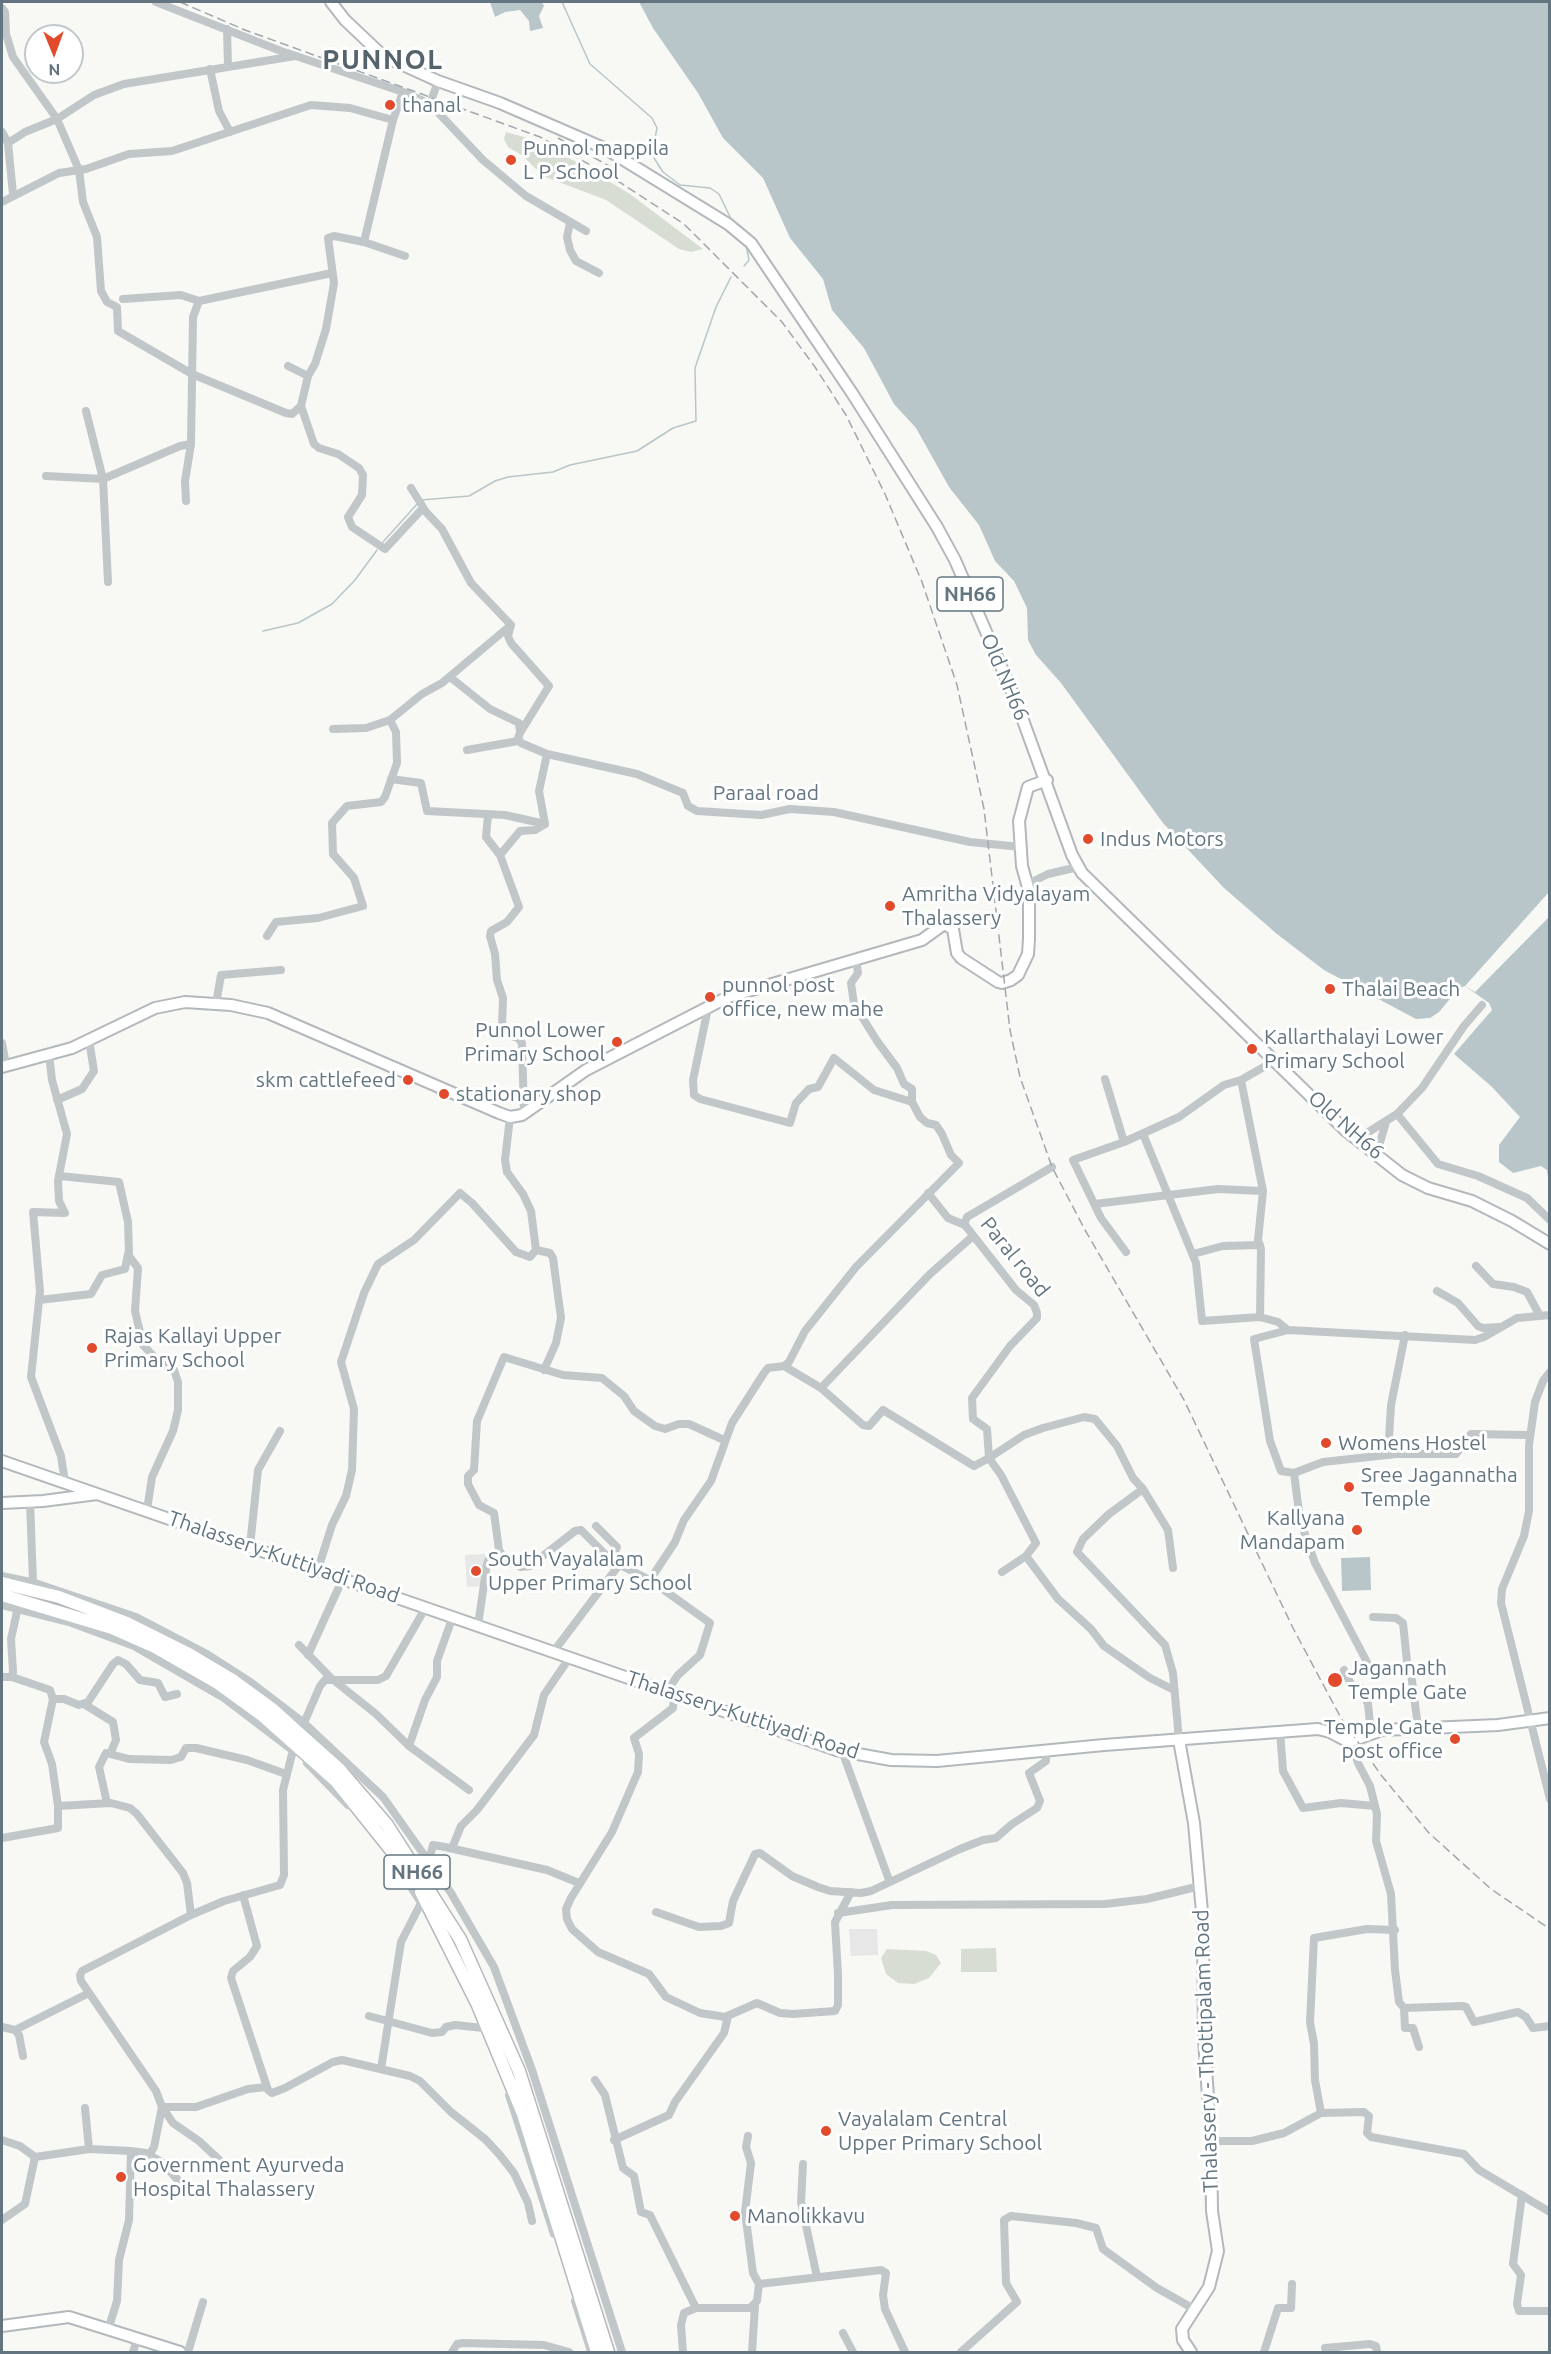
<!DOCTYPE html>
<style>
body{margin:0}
#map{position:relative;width:1551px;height:2354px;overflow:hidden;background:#f8f8f5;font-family:Ubuntu,sans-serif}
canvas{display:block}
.frame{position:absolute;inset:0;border:3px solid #637580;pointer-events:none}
.north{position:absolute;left:24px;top:24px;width:60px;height:60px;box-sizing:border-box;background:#fff;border:2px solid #c1c8cc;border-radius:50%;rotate:179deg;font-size:16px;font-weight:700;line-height:24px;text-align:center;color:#637580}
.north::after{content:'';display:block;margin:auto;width:21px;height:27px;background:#e14b2c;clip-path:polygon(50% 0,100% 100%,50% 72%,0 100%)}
</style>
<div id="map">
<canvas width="1551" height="2354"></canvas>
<div class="frame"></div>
<div class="north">N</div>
</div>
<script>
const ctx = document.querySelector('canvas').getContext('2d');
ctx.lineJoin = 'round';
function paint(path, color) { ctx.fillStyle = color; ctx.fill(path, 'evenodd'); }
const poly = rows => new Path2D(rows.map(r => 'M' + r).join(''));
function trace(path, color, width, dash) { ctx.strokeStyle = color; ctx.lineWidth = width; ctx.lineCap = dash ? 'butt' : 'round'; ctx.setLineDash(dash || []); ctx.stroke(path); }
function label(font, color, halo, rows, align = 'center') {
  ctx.font = font + ' Ubuntu,sans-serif'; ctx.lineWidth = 6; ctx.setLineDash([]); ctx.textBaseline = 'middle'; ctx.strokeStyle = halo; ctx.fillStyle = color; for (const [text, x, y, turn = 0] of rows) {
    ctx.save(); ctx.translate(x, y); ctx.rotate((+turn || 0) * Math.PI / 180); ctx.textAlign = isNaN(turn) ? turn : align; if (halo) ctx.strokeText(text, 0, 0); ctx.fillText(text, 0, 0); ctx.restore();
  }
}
paint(poly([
 [485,1554,487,1586,467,1587,465,1555],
 [849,1929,877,1929,878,1955,851,1956]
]), '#e6e7e6');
paint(poly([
 [506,132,524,137,579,163,630,194,703,249,691,252,679,249,606,200,543,176,523,156,508,147,504,139],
 [996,1948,997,1972,961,1972,961,1949],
 [887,1949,926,1951,936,1955,941,1963,929,1978,914,1984,898,1983,886,1974,881,1958]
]), '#d8ddd4');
paint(poly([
 [490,2,542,2,544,6,539,16,543,28,530,31,529,21,520,10,505,12,495,17],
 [639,2,1549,2,1549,1184,1547,1170,1541,1166,1513,1173,1499,1162,1499,1145,1520,1117,1491,1086,1454,1054,1492,1010,1489,1003,1465,986,1459,988,1439,1012,1430,1018,1416,1019,1324,970,1277,934,1224,888,1163,823,1061,683,1036,655,1028,640,1027,608,1014,581,995,561,979,525,949,487,916,428,894,404,864,348,832,310,823,279,790,238,763,178,723,138,698,93,653,28],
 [1370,1557,1371,1590,1342,1591,1341,1558]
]), '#b8c6c9');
paint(poly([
 [1549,892,1549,917,1475,992,1465,986]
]), '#f8f8f5');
trace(poly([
 [562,2,590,64,652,118,657,128,653,148,654,158,663,172,680,185,710,188,719,194,731,219],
 [744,266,749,260,746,245],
 [421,500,469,496,495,481,508,477,553,472,570,465,637,451,673,428,696,421,695,368,716,307,731,277],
 [383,542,418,503],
 [263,631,298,623,332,604,355,580,377,550]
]), '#b8c6c9', 1.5);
const major = poly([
 [331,2,345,20,383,56,438,81,500,103,606,149,728,224,751,243,852,393,937,527,955,560,1016,701,1072,855,1082,873,1345,1130,1402,1175,1428,1188,1472,1201,1512,1221,1550,1244],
 [2,1067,72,1048,155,1008,185,1002,231,1005,268,1013,499,1113,510,1117,522,1115,586,1070,728,997,922,940,944,924,953,929,957,953,961,958,998,982,1002,983,1011,980,1018,975,1028,954,1029,939,1029,891,1022,866,1019,821,1028,787,1047,780],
 [2,1461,836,1750,891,1760,937,1761,1104,1745,1318,1729,1330,1732,1349,1742,1382,1730,1498,1725,1550,1718],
 [2,1503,43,1501,97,1494],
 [1179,1740,1194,1823,1203,1923,1204,2039,1211,2141,1212,2211,1218,2251,1209,2287,1182,2329,1183,2340,1191,2352],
 [2,2326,69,2317,180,2352]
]);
const highway = poly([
 [2,1583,59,1597,127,1623,187,1653,234,1681,271,1708,339,1769,387,1825,460,1939,519,2071,608,2352],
 [2,1595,112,1628,155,1647,216,1682,263,1716,336,1781,407,1870],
 [421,1892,477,2003,523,2114,597,2352]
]);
trace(major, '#b3b8bc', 14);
trace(highway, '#b5b9bc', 15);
trace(poly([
 [156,2,281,51,403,92],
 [2,8,5,12,6,34,13,57,57,119,79,170,83,202,97,237,101,291,107,302,117,307,118,331,192,374,286,413,292,414,301,406,308,376,315,364,326,329,334,283,328,238,334,236,364,242,393,120],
 [227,29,228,66],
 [210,69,219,111,230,132],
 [430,104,438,81],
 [2,132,8,143],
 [13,194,8,143,25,132,57,119,94,95,124,84,295,56],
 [2,202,59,173,86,169,129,154,172,151,311,105,350,108,393,120,403,92,430,104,483,160,526,196,586,231],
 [570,223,567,237,570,250,576,261,599,273],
 [364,242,405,256],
 [123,299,181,295,199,301],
 [288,366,308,376],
 [301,406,314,444,319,448,338,454,359,468,363,475,362,495,348,517,352,527,385,549,423,508],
 [86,411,103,479,108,582],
 [46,476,103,479,180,446,191,444],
 [411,488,426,512,442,529,471,583,511,625,508,636,511,643,549,686,520,733,518,738,521,743,547,754,637,774,683,793,688,806,697,811,761,815,790,809,834,812,970,842,1021,847],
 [186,501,185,481,191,444,193,317,199,301,332,273],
 [450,677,490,709,519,723,520,732],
 [333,729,366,728,390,720,422,694,442,683,511,625],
 [467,750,518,741],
 [391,779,421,783,427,811,505,815,545,824],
 [488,815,486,837,500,855],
 [1028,890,1034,881,1048,874,1078,867],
 [267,936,276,922,318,918,363,906,354,878,333,854,332,823,347,806,381,802,385,797,397,763,396,732,390,720],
 [852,960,857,966,858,973,851,983,854,1004,877,1041,897,1068,904,1084,912,1089,912,1102],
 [216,1004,221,975,281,970],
 [708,1008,693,1080,694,1095,700,1099,790,1123,796,1103,809,1089,818,1087,834,1058,874,1090,912,1102,920,1117,927,1123,936,1125,942,1134,951,1155,959,1163,856,1267,805,1331,789,1362,784,1366,768,1368,764,1373,732,1423,711,1481,684,1520,675,1542,650,1580,612,1561,581,1530,575,1531,530,1566,521,1567,503,1557,499,1550,494,1513,479,1505,468,1484,468,1476,474,1470,477,1421,504,1357,563,1375,602,1378,624,1396,634,1411,655,1426,665,1429,679,1424,689,1424,724,1440],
 [2,1043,6,1065],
 [49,1054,52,1080,67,1134,58,1181,59,1201,65,1213,33,1212,40,1291,31,1377,61,1456,65,1482],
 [1105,1079,1124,1142],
 [1241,1080,1276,1060],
 [57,1100,82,1089,94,1071,89,1040],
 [524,1114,522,1043,518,1038,504,1034,502,1028,503,998,497,980,495,954,490,936,491,931,507,922,519,907,500,855,520,831,535,830,545,824,539,791,547,754],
 [1397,1114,1438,1164,1478,1176,1527,1198,1550,1220],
 [1143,1134,1196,1263,1202,1321,1260,1317,1278,1322,1288,1330],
 [1359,1138,1397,1114,1422,1088,1464,1026,1482,1005],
 [1377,1153,1386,1122],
 [60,1176,119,1182,128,1222,129,1256,138,1268,135,1311,143,1345,158,1361,174,1370,178,1382,178,1410,173,1431,152,1477,147,1510],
 [928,1193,948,1218,965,1225],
 [1095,1204,1218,1189,1263,1191],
 [536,1250,550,1253,553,1258,561,1318,556,1343,544,1370],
 [1126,1252,1101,1218,1073,1160,1124,1142,1179,1117,1224,1085,1241,1080,1263,1191,1258,1240,1261,1249,1260,1317],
 [1193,1254,1223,1246,1260,1245],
 [1476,1266,1493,1284,1514,1287,1527,1292,1539,1314],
 [1437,1291,1458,1303,1478,1326,1483,1328,1499,1327],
 [39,1300,91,1294,102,1275,125,1269,128,1254],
 [784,1366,821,1388,863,1425,869,1426,883,1410,974,1466,989,1458,987,1429,973,1419,972,1398,1010,1346,1037,1318,1037,1313,1034,1305,1016,1290,965,1225,965,1222,967,1217,1052,1167],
 [1550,1372,1543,1381,1535,1402,1529,1445,1529,1511,1524,1536,1502,1589,1501,1603,1550,1799],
 [821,1388,930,1274,973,1236],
 [1388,1455,1391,1405,1405,1335],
 [1294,1473,1323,1462,1396,1454,1456,1454,1471,1434,1529,1435],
 [1143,1489,1168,1530,1173,1568],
 [30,1501,33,1582],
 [596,1526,617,1547,612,1560],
 [250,1546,258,1470,280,1431],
 [1026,1556,1058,1599,1091,1629,1104,1646,1150,1678,1174,1690],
 [318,1569,332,1525,346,1496,352,1470,354,1409,341,1362,364,1293,378,1264,414,1240,460,1193,472,1203,516,1252,530,1257,536,1250,531,1211,523,1194,507,1172,505,1160,510,1117],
 [1002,1572,1026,1556,1036,1543,1001,1475,989,1458,1024,1435,1043,1428,1084,1417,1095,1419,1117,1446,1133,1478,1143,1489,1109,1514,1083,1539,1077,1552,1165,1645,1173,1673,1179,1740],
 [2,1576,35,1583,136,1617,207,1654,249,1681,304,1723,383,1797,451,1893,494,1967,532,2070,622,2352],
 [650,1580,710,1623,700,1655,678,1675,667,1691],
 [2,1605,69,1622,134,1646,224,1698,295,1752],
 [1373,1617,1396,1618,1403,1623,1408,1671],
 [478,1625,487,1564,489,1559,501,1553],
 [299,1645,331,1678,376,1714,409,1746,469,1790],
 [554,1651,619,1565],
 [308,1655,343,1578],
 [1344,1670,1352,1686,1360,1687,1368,1704,1371,1734],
 [2,1677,12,1677,13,1672,11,1639,18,1607],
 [12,1677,50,1690,53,1699],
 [674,1693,673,1708,634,1738,639,1754,638,1772,612,1832,571,1898,566,1909,567,1919,572,1929,598,1952,649,1974,666,1997,700,2013,725,2017,757,2003,780,2013,793,2014,835,2011,838,2005,838,1975,835,1922,851,1892],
 [177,1694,165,1697,158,1683,140,1680,126,1664,118,1660,113,1664,88,1702,79,1705,64,1699,53,1699,44,1742,52,1764,58,1806,111,1803,130,1808,137,1814,183,1873,187,1883,191,1915],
 [84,1704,113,1722,116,1740,111,1752],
 [304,1723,320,1686,325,1680,378,1680,386,1676,426,1607],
 [1418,1727,1411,1673,1406,1669,1374,1669,1369,1666,1315,1563,1300,1520,1294,1473,1281,1471,1270,1441,1254,1339,1288,1330,1475,1340,1484,1337,1517,1318,1550,1315],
 [1280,1731,1283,1771,1303,1808,1341,1803,1375,1806],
 [1351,1741,1358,1763,1370,1786,1377,1814,1376,1841,1391,1894,1395,1970,1399,2002,1404,2008,1405,2028,1413,2028,1419,2047],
 [409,1746,425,1700,437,1677,437,1661,453,1616],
 [842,1751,889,1880],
 [307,1763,348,1805],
 [107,1803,99,1767,106,1753,129,1759,171,1760,181,1757,186,1748,196,1748,247,1760,286,1774],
 [2,1838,58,1828,58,1806],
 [452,1848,461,1826,477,1810,534,1735,544,1695,570,1657],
 [429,1860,433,1845,445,1847,547,1870,579,1883],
 [396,1864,422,1904],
 [243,1895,257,1946,250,1957,233,1971,231,1978,268,2090,272,2093,285,2088,333,2062,342,2060,410,2076,420,2081,451,2112,485,2139,499,2154,514,2173,528,2203,532,2221],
 [656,1912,699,1927,721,1926,729,1923,733,1901,755,1854,760,1853,792,1876,818,1887,830,1891,861,1893,871,1891,960,1849,983,1840,996,1838,1012,1824,1037,1808,1040,1801,1029,1773,1046,1761,1046,1750],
 [838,1913,892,1905,1105,1904,1147,1899,1200,1886],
 [1404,2008,1462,2006,1466,2007,1474,2022,1518,2012,1526,2017,1533,2028,1550,2026],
 [369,2016,432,2033,442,2032,446,2027,455,2025,483,2028],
 [2,2027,15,2030,19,2035,23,2056],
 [15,2030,89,1993],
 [381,2069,401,1942,421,1903],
 [595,2080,605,2095,623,2168,634,2176,641,2212,650,2215,696,2308],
 [509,2095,554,2234],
 [162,2107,196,2107,248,2089,266,2087],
 [85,2108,89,2149],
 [1321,2113,1315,2080,1314,2044,1310,2022,1314,1938,1367,1929,1395,1930],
 [748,2136,746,2147,751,2163,745,2212,753,2273,759,2284],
 [2,2140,20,2146,35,2157,89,2149,131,2151],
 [614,2140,669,2115,675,2102,724,2033,728,2016],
 [1211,2141,1252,2141,1284,2133,1321,2113,1364,2112,1369,2116,1367,2133,1371,2137,1464,2154,1479,2170,1550,2212],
 [149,2155,154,2147,162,2107],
 [803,2164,801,2202,817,2277],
 [228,2168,199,2141,173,2123,162,2107,156,2091,81,1981,80,1975,82,1971,191,1915,224,1901,280,1885,284,1875,283,1790,293,1750],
 [1522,2195,1513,2264,1521,2275,1517,2304,1519,2311,1550,2311],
 [2,2220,25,2204,35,2157],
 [575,2301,591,2351],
 [108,2330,117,2301,119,2260,129,2220,131,2151,146,2153,163,2163,190,2194],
 [843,2333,853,2352],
 [1325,2348,1370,2344,1376,2346,1377,2352],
 [133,2352,137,2340],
 [188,2352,203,2302],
 [452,2352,457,2344,463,2343,544,2345,569,2352],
 [683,2352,681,2325,684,2313,696,2308,750,2308,757,2301,759,2284,881,2270,886,2273,883,2295,885,2309,905,2352],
 [752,2352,755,2306],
 [961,2352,1017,2302,1006,2283,1004,2220,1011,2216,1076,2223,1096,2228,1103,2249,1157,2288,1194,2309],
 [1264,2352,1278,2308,1291,2308,1292,2284]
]), '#c1c6c9', 8);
trace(major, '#fff', 10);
trace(highway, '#fff', 12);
trace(poly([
 [180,2,245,30,540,137,610,176,684,224,782,322,815,367,846,415,885,494,922,582,957,685,984,809,1010,1030,1020,1077,1052,1167,1085,1230,1184,1400,1293,1628,1341,1718,1381,1775,1429,1833,1491,1889,1550,1929],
 [558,138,611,167]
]), '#a0a8ad', 1.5, [9, 4.5]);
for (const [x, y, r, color] of [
 [390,105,6,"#e14b2c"],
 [511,160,6,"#e14b2c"],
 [1088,839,6,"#e14b2c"],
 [890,906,6,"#e14b2c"],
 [1330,989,6,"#e14b2c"],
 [710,997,6,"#e14b2c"],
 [617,1042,6,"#e14b2c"],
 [1252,1049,6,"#e14b2c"],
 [408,1080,6,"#e14b2c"],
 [444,1094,6,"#e14b2c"],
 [92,1348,6,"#e14b2c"],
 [1326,1443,6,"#e14b2c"],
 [1349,1487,6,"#e14b2c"],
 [1357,1530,6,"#e14b2c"],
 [476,1571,6,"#e14b2c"],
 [1335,1680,8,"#e14b2c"],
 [1455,1739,6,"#e14b2c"],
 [826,2131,6,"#e14b2c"],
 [121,2177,6,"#e14b2c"],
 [735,2216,6,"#e14b2c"]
]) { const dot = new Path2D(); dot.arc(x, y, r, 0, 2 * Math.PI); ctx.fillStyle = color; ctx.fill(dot); trace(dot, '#fff', 2); }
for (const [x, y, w] of [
 [970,594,66],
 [417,1872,66]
]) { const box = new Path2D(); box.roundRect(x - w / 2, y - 17, w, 34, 4.5); ctx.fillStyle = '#fff'; ctx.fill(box); trace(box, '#637580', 1.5); }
label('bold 20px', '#637580', null, [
 ["NH66",970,594],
 ["NH66",417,1872]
]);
label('21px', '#637580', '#fff', [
 ["thanal",402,105],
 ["Punnol mappila",523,148],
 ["L P School",523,172],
 ["Indus Motors",1100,839],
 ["Amritha Vidyalayam",902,894],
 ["Thalassery",902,918],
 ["punnol post",722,985],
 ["office, new mahe",722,1009],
 ["Thalai Beach",1342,989],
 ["Punnol Lower",605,1030,"right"],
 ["Primary School",605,1054,"right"],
 ["Kallarthalayi Lower",1264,1037],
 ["Primary School",1264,1061],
 ["skm cattlefeed",396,1080,"right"],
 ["stationary shop",456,1094],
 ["Rajas Kallayi Upper",104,1336],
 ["Primary School",104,1360],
 ["Womens Hostel",1338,1443],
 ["Sree Jagannatha",1361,1475],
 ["Temple",1361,1499],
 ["Kallyana",1345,1518,"right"],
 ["Mandapam",1345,1542,"right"],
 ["South Vayalalam",488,1559],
 ["Upper Primary School",488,1583],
 ["Jagannath",1348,1668],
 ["Temple Gate",1348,1692],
 ["Temple Gate",1443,1727,"right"],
 ["post office",1443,1751,"right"],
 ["Vayalalam Central",838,2119],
 ["Upper Primary School",838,2143],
 ["Government Ayurveda",133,2165],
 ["Hospital Thalassery",133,2189],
 ["Manolikkavu",747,2216]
], 'left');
label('21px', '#637580', '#fff', [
 ["Old NH66",1005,677,67],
 ["Paraal road",766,793],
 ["Old NH66",1346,1125,41],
 ["Paral road",1015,1257,51],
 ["Thalassery-Kuttiyadi Road",284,1557,19],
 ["Thalassery-Kuttiyadi Road",743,1715,18],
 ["Thalassery - Thottipalam Road",1206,2051,-92]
]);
ctx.letterSpacing = '1.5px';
label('bold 27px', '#55636b', '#fff', [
 ["PUNNOL",383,60]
]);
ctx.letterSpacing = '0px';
</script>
